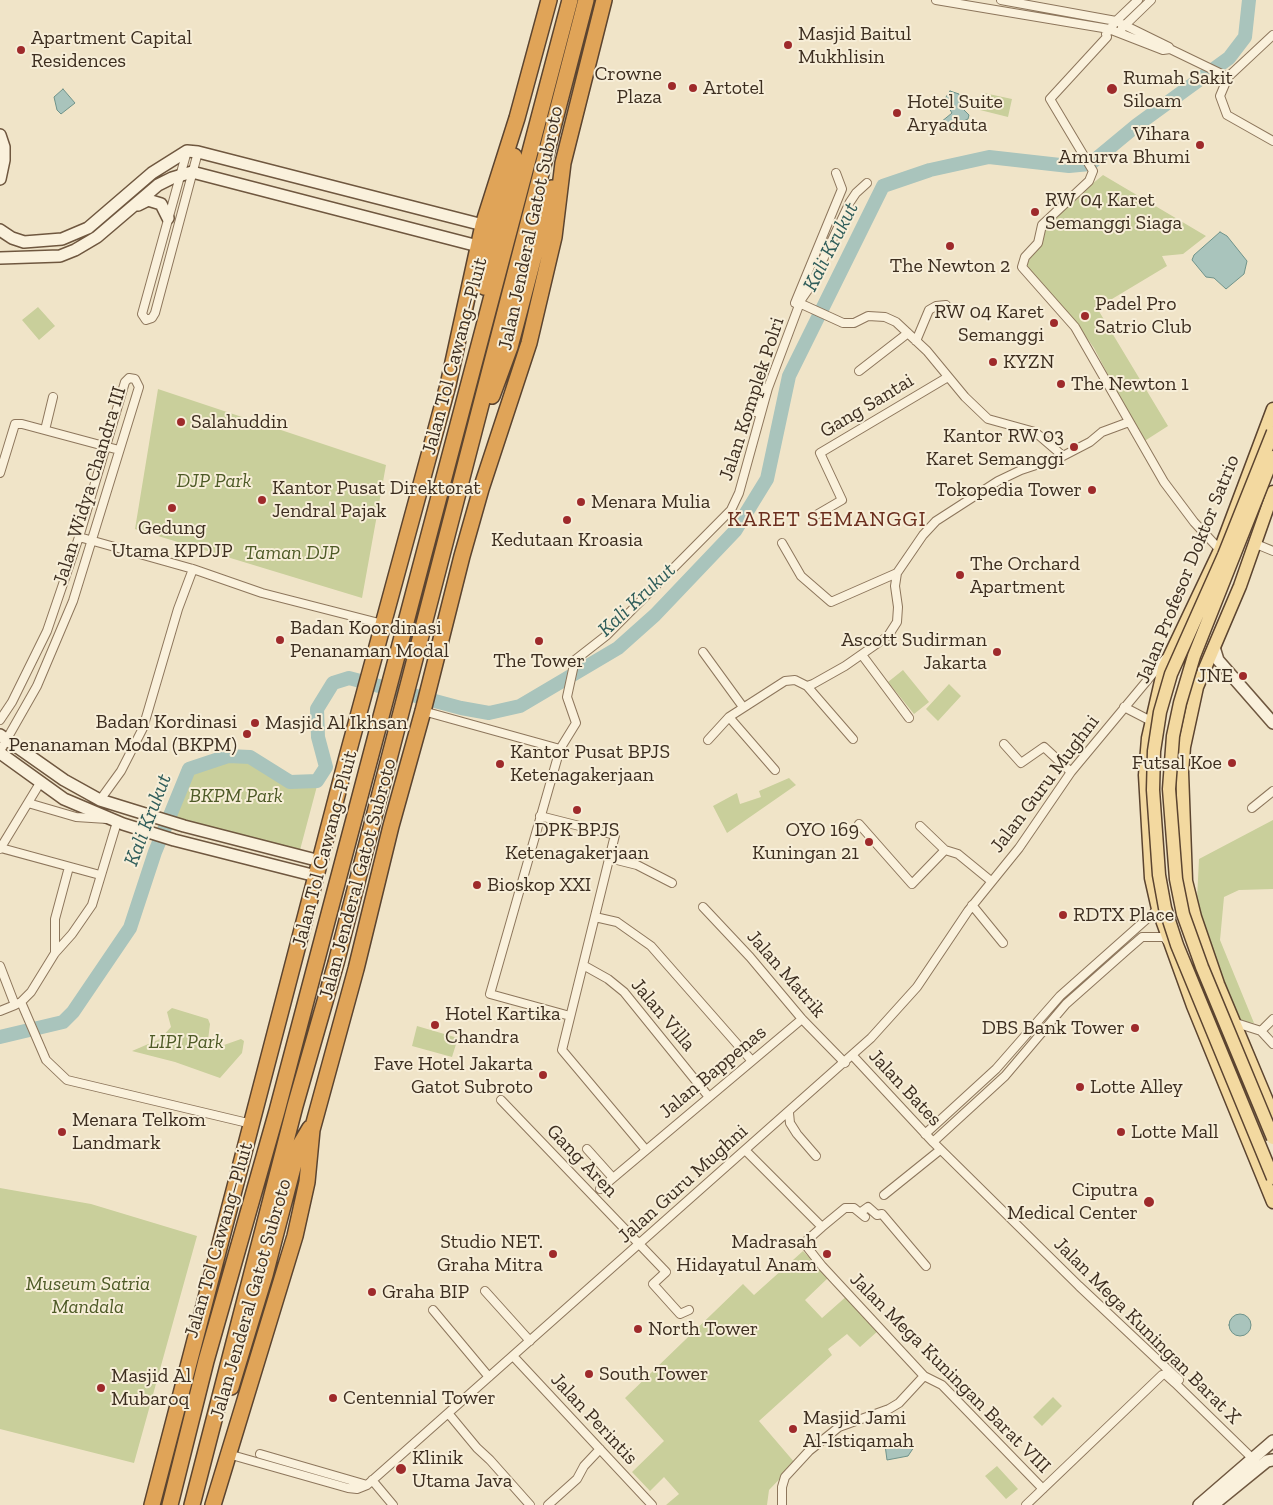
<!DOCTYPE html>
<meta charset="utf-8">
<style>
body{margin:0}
canvas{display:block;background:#f0e4c8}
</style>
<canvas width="1273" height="1505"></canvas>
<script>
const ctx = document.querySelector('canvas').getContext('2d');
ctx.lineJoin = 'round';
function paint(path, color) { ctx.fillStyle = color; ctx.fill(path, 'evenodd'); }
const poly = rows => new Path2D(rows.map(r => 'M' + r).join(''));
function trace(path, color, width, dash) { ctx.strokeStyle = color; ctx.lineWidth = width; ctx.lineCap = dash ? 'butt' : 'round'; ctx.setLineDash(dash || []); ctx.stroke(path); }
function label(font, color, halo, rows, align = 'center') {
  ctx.font = font + ' "Zilla Slab",serif'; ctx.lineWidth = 4; ctx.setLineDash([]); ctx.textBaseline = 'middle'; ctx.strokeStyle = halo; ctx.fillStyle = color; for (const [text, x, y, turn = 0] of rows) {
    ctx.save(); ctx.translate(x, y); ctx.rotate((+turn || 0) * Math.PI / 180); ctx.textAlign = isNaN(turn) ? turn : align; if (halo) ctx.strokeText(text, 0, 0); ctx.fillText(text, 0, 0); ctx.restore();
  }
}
paint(poly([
 [984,93,1012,99,1008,117,980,110],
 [1103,175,1206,236,1183,254,1162,256,1167,266,1097,308,1168,426,1143,442,1094,348,1077,324,1024,267,1040,245,1045,234,1044,228,1058,212],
 [38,307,55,326,39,340,22,320],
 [158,389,386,465,362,598,135,529],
 [903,670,929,702,914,714,888,682],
 [949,684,961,696,938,721,926,709],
 [229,760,248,760,289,787,317,786,300,850,174,817,191,773],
 [789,778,796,785,727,833,713,806,737,793,740,804,761,797,759,791],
 [1273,820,1273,889,1239,890,1224,897,1220,940,1254,1023,1239,1021,1196,920,1199,859],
 [172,1008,208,1019,210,1024,208,1040,224,1045,241,1039,244,1041,242,1053,220,1078,175,1062,132,1051,160,1039,171,1027,167,1012],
 [417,1026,458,1038,452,1057,412,1046],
 [0,1188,91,1204,197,1236,134,1463,0,1429],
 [803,1251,829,1277,805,1300,822,1318,848,1295,879,1330,860,1347,847,1334,828,1349,832,1355,759,1421,795,1463,769,1490,767,1505,666,1505,679,1494,664,1477,650,1491,632,1472,664,1441,625,1398,743,1284,754,1295],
 [1053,1397,1062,1406,1042,1426,1033,1417],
 [997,1466,1018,1489,1006,1499,985,1476]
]), '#c9cf9b');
const water = poly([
 [63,89,75,103,61,114,57,110,54,97,63,89],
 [950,91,959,94,961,99,959,105,969,115,968,119,955,125,952,129,943,127,941,122,952,113,944,100,950,91],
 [1220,232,1227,236,1247,261,1244,274,1226,289,1214,278,1206,277,1192,260,1194,255,1220,232],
 '1229 1325a11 11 0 1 1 22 0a11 11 0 1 1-22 0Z',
 [905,1442,914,1447,908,1456,887,1460,885,1445,905,1442]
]);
paint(water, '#a9c4bc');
trace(water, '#6f938a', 1);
trace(poly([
 [0,1037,63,1022,73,1012,130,928,155,852,189,769,228,756,250,757,290,782,317,781,326,767,318,737,317,709,333,683,349,678,461,708,489,713,520,706,618,648,655,615,735,531,767,479,789,376,883,186,930,170,989,157,1069,166,1090,164,1137,125,1229,58,1245,37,1249,0]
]), '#a9c4bc', 14);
const street = poly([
 [936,0,1109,29,1163,50,1170,49,1228,77],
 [1001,0,1116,21,1169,47,1170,49],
 [1138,0,1116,21,1106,34,1107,37,1050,99,1093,171,1089,181,1042,225,1038,243,1025,257,1022,267,1075,327,1164,482,1194,522,1220,550],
 [1122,28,1151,0],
 [1273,35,1228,77,1220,96,1227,115,1273,141],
 [187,151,142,314,146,320,152,318,155,313,198,152],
 [797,302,843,323,854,323,868,316,885,317,896,322,927,351,965,397,988,419,1035,432,1063,456],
 [795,303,842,189,836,173],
 [916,341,929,310,936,306,946,305],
 [859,371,908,333],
 [755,412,764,388],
 [45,430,53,397],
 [0,473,15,424,22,424,119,450],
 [818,514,842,500,820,453,948,377],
 [79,537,193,569,262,593,383,624],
 [782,543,801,576,831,602,897,573],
 [1256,544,1273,551],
 [703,652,743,707],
 [862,655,909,718],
 [807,686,853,739],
 [1124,707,1151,721],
 [423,711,560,749],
 [0,720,12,702,47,631,79,537,125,382,129,378,135,379,139,387,73,601,37,686,0,751],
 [708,740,729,717],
 [1004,744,1021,763,1044,747,1071,772],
 [775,770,729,717,785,681,795,680,807,686,813,684,845,666,888,636,897,622,898,607,895,586,897,573,923,535,936,521,998,481,1021,470,1063,456,1090,442,1102,432,1129,422],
 [100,800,121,771,143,728,178,609,193,569],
 [28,803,76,817,107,819],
 [1252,808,1273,791],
 [540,816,615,835,562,1050,646,1150],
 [859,824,912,884,945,850],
 [920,826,945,850,958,854,991,881],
 [1,848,100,875],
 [0,849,40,783],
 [609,858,637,865,672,883],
 [972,905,1003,943],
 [703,907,750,957,802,1019,845,1063],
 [595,917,617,922,651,946,752,1061],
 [55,953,55,919,69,867],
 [583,965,608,979,624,992,709,1097],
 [0,966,15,1005,21,1002,46,1060,67,1080,252,1124],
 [21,1002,31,992,55,953,72,934,92,905,117,822],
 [0,1011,15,1005],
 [570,1016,490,994,560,749,576,723,567,697,575,660,607,635,731,510,739,493,768,388,801,300,810,287,850,202,856,193,867,183],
 [1236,1023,1261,1031,1273,1044],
 [1261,1031,1273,1019],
 [853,1056,933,1142,1079,1286,1179,1380,1175,1383,1253,1459],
 [501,1100,666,1272,653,1284,680,1314,689,1310],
 [789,1113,790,1123,797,1134,816,1156],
 [925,1134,996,1069,1060,996,1158,909],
 [933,1142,1005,1076,1066,1004,1127,950,1142,937,1164,937,1168,942],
 [587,1149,613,1178],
 [745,1150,822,1227,804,1243,822,1266,924,1376,942,1385,1043,1489],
 [600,1189,802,1019],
 [884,1195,940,1150],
 [861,1212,868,1207,877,1215,882,1214,926,1266],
 [822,1227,845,1208,854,1208,865,1217],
 [485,1291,530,1341],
 [433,1310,489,1377],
 [513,1356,652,1505],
 [448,1413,477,1448,490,1460,530,1505],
 [228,1454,348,1488,357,1489,367,1485,871,1038,917,987,968,911,1019,848,1071,772,1165,659],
 [260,1454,367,1485],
 [372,1480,393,1505],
 [548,1505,577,1479,584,1466,600,1449],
 [782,1505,782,1487,785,1477,809,1451,839,1427,889,1409,899,1403,924,1376],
 [1026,1505,1162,1375,1165,1374,1175,1383]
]);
const secondary = poly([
 [0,135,4,147,4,160,0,179],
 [138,205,148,200,161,204,168,218],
 [0,230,12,238,24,242,62,239,88,228,152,173,187,151,198,152,483,225],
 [0,258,60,256,75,250,97,237,158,185,172,178,192,172,478,246],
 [1214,647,1218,660,1273,723],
 [0,735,64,780,100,800,184,826,320,861],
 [0,753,64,799,123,824,174,840,316,876],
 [1199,1505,1273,1441],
 [1213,1505,1267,1461,1273,1460]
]);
const primary = poly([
 [1273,409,1220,550,1164,668,1148,738,1145,775,1151,878,1158,909,1193,1006,1273,1202],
 [1273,492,1240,586,1197,687,1184,747,1182,772,1186,881,1195,917,1218,984,1273,1115]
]);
const highway = poly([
 [484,287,514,156],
 [492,396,510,347,552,188],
 [231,1387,265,1275,298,1148,310,1128],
 [152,1505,347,757,448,385,483,225,517,118,549,0],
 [170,1505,206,1361,277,1111,570,0],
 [192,1505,295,1106,336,963,586,0],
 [213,1505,295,1236,307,1182,312,1130,356,969,391,826,423,711,462,556,481,489,529,343,554,237,563,163,604,0]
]);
trace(street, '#8d765c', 10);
trace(secondary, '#6f573f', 14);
trace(primary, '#5b4430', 15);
trace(highway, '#5b4430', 18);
trace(street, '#faf1dc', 8);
trace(secondary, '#faf1dc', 11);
trace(primary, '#f3d9a0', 12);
trace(highway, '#e0a458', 15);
const primaryBridge = poly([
 [1273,432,1224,555,1171,674,1160,712,1154,751,1153,790,1159,875,1165,908,1177,945,1273,1178],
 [1273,457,1194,656,1180,703,1173,736,1169,789,1176,879,1183,914,1202,967,1273,1138]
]);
trace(primaryBridge, '#5b4430', 15, []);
trace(primaryBridge, '#f3d9a0', 12);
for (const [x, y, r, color] of [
 [788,45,5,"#9e2a2b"],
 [21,50,5,"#9e2a2b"],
 [672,86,5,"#9e2a2b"],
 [693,88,5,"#9e2a2b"],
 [1112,89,6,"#9e2a2b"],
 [897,113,5,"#9e2a2b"],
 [1200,145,5,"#9e2a2b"],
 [1035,212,5,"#9e2a2b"],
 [950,246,5,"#9e2a2b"],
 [1085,316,5,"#9e2a2b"],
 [1054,323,5,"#9e2a2b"],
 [993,362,5,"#9e2a2b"],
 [1061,384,5,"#9e2a2b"],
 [181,422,5,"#9e2a2b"],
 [1074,447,5,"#9e2a2b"],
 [1092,490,5,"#9e2a2b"],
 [262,500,5,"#9e2a2b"],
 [581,502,5,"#9e2a2b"],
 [172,508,5,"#9e2a2b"],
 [567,520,5,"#9e2a2b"],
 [960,575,5,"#9e2a2b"],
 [280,640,5,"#9e2a2b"],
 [539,641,5,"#9e2a2b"],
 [997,652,5,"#9e2a2b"],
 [1243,676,5,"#9e2a2b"],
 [255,723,5,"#9e2a2b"],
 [247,734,5,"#9e2a2b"],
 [1232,763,5,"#9e2a2b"],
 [500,764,5,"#9e2a2b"],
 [577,810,5,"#9e2a2b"],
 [869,842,5,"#9e2a2b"],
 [477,885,5,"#9e2a2b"],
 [1063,915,5,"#9e2a2b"],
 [435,1025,5,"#9e2a2b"],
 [1135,1028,5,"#9e2a2b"],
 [543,1075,5,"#9e2a2b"],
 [1080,1087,5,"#9e2a2b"],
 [62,1132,5,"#9e2a2b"],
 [1121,1132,5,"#9e2a2b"],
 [1149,1202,6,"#9e2a2b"],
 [553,1254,5,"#9e2a2b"],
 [827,1254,5,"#9e2a2b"],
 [372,1292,5,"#9e2a2b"],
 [638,1329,5,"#9e2a2b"],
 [589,1374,5,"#9e2a2b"],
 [101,1388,5,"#9e2a2b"],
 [333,1398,5,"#9e2a2b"],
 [793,1429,5,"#9e2a2b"],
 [401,1469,6,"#9e2a2b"]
]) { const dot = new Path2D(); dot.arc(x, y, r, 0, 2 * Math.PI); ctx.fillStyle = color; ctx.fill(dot); trace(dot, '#f7eed8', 2); }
label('20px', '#3d2e20', '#f7eed8', [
 ["Masjid Baitul",798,34],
 ["Mukhlisin",798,57],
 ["Apartment Capital",31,38],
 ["Residences",31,61],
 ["Crowne",662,74,"right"],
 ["Plaza",662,97,"right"],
 ["Rumah Sakit",1123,78],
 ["Siloam",1123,101],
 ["Artotel",703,88],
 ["Hotel Suite",907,102],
 ["Aryaduta",907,125],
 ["Vihara",1190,134,"right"],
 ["Amurva Bhumi",1190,157,"right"],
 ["RW 04 Karet",1045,200],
 ["Semanggi Siaga",1045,223],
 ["The Newton 2",950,266,"center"],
 ["Padel Pro",1095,304],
 ["Satrio Club",1095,327],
 ["RW 04 Karet",1044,312,"right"],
 ["Semanggi",1044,335,"right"],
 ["KYZN",1003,362],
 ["The Newton 1",1071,384],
 ["Salahuddin",191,422],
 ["Kantor RW 03",1064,436,"right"],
 ["Karet Semanggi",1064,459,"right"],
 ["Kantor Pusat Direktorat",272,488],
 ["Jendral Pajak",272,511],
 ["Tokopedia Tower",1082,490,"right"],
 ["Menara Mulia",591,502],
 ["Gedung",172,528,"center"],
 ["Utama KPDJP",172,551,"center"],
 ["Kedutaan Kroasia",567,540,"center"],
 ["The Orchard",970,564],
 ["Apartment",970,587],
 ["Badan Koordinasi",290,628],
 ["Penanaman Modal",290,651],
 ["Ascott Sudirman",987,640,"right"],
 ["Jakarta",987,663,"right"],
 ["The Tower",539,661,"center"],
 ["JNE",1233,676,"right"],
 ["Badan Kordinasi",237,722,"right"],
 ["Penanaman Modal (BKPM)",237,745,"right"],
 ["Masjid Al Ikhsan",265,723],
 ["Kantor Pusat BPJS",510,752],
 ["Ketenagakerjaan",510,775],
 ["Futsal Koe",1222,763,"right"],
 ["DPK BPJS",577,830,"center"],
 ["Ketenagakerjaan",577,853,"center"],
 ["OYO 169",859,830,"right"],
 ["Kuningan 21",859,853,"right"],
 ["Bioskop XXI",487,885],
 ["RDTX Place",1073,915],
 ["Hotel Kartika",445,1014],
 ["Chandra",445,1037],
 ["DBS Bank Tower",1125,1028,"right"],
 ["Fave Hotel Jakarta",533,1064,"right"],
 ["Gatot Subroto",533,1087,"right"],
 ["Lotte Alley",1090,1087],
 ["Menara Telkom",72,1120],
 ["Landmark",72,1143],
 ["Lotte Mall",1131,1132],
 ["Ciputra",1138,1190,"right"],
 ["Medical Center",1138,1213,"right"],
 ["Studio NET.",543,1242,"right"],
 ["Graha Mitra",543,1265,"right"],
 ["Madrasah",817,1242,"right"],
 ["Hidayatul Anam",817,1265,"right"],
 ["Graha BIP",382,1292],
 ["North Tower",648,1329],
 ["South Tower",599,1374],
 ["Masjid Al",111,1376],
 ["Mubaroq",111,1399],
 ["Centennial Tower",343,1398],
 ["Masjid Jami",803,1418],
 ["Al-Istiqamah",803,1441],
 ["Klinik",412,1458],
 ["Utama Java",412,1481]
], 'left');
label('20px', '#3d2e20', '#f7eed8', [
 ["Jalan Jenderal Gatot Subroto",531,228,-78],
 ["Jalan Tol Cawang–Pluit",455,356,-75],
 ["Jalan Komplek Polri",752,399,-72],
 ["Gang Santai",867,406,-31],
 ["Jalan Widya Chandra III",90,486,-73],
 ["Jalan Profesor Doktor Satrio",1188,569,-68],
 ["Jalan Guru Mughni",1045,784,-53],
 ["Jalan Tol Cawang–Pluit",325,849,-75],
 ["Jalan Jenderal Gatot Subroto",358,879,-75],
 ["Jalan Matrik",786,974,49],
 ["Jalan Villa",663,1015,50],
 ["Jalan Bappenas",713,1072,-40],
 ["Jalan Bates",905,1088,47],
 ["Gang Aren",582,1161,46],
 ["Jalan Guru Mughni",683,1184,-42],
 ["Jalan Tol Cawang–Pluit",219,1240,-74],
 ["Jalan Jenderal Gatot Subroto",251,1299,-74],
 ["Jalan Mega Kuningan Barat X",1147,1331,45],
 ["Jalan Mega Kuningan Barat VIII",950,1373,45],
 ["Jalan Perintis",594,1419,47]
]);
label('italic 20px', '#4d5a26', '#f7eed8', [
 ["DJP Park",214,481],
 ["Taman DJP",292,553],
 ["BKPM Park",236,796],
 ["LIPI Park",186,1042],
 ["Museum Satria",88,1284],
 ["Mandala",88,1307]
]);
label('italic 21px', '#2f5d5a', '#f7eed8', [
 ["Kali Krukut",831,247,-63],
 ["Kali Krukut",637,600,-43],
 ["Kali Krukut",148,820,-69]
]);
ctx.letterSpacing = '1px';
label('22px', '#6b2e1e', '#f7eed8', [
 ["KARET SEMANGGI",827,520]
]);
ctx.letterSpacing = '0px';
</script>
